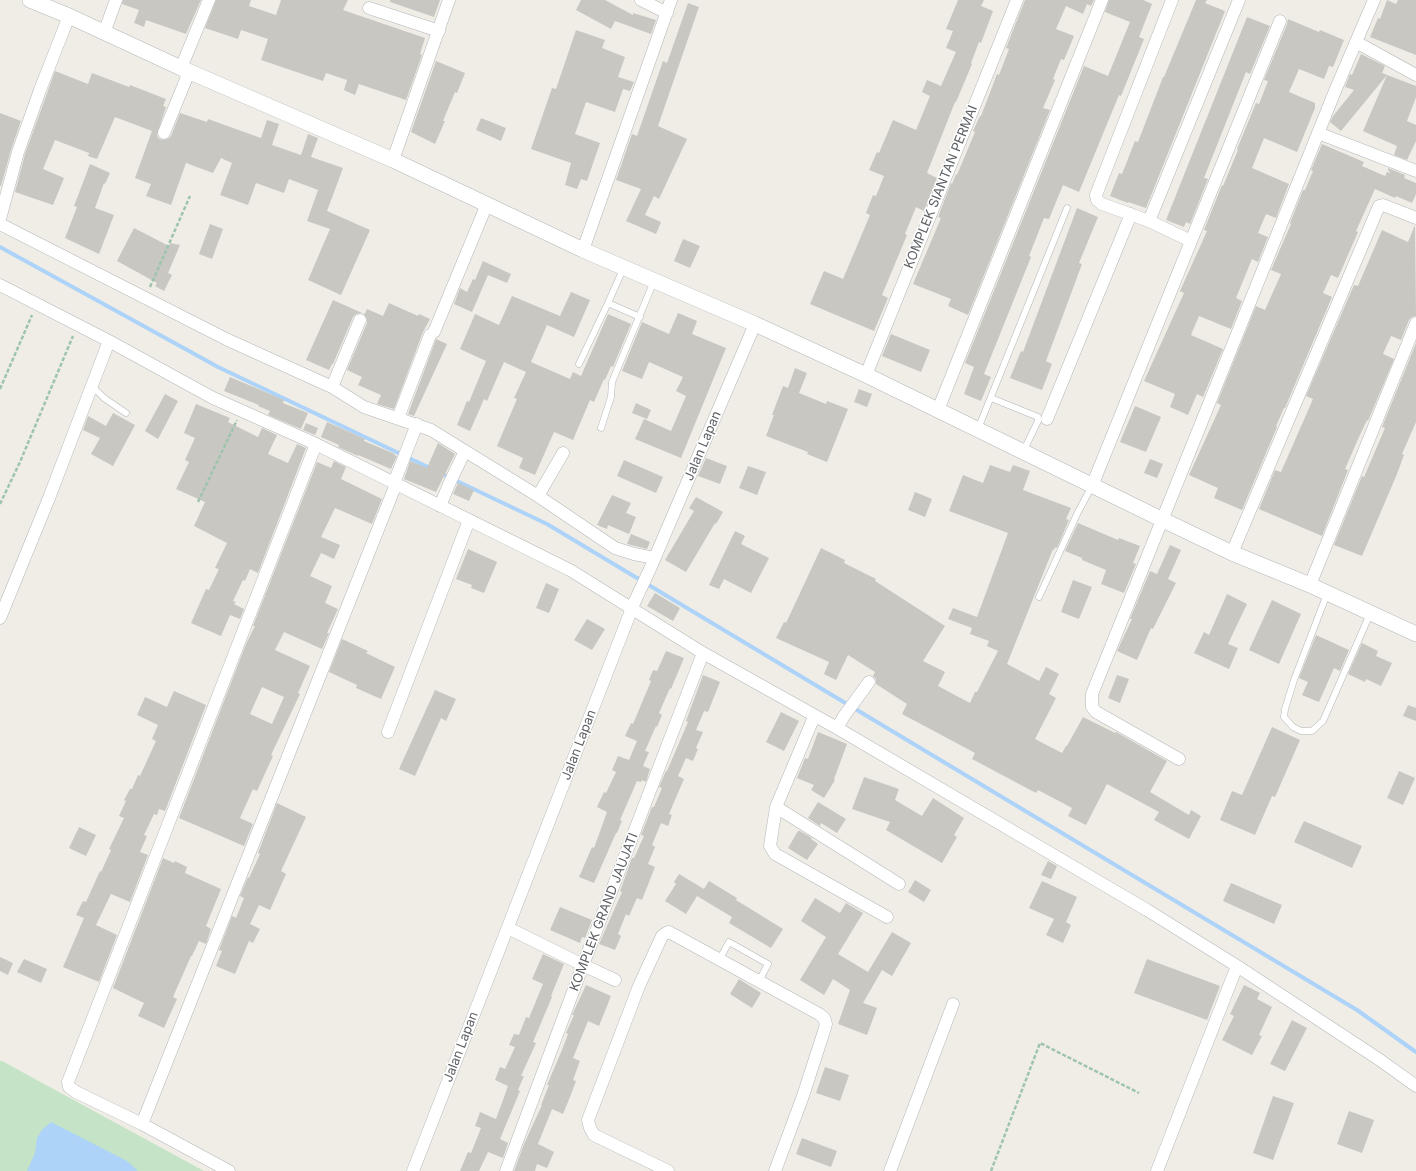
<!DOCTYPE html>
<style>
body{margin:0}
canvas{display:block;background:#efede6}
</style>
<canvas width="1416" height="1171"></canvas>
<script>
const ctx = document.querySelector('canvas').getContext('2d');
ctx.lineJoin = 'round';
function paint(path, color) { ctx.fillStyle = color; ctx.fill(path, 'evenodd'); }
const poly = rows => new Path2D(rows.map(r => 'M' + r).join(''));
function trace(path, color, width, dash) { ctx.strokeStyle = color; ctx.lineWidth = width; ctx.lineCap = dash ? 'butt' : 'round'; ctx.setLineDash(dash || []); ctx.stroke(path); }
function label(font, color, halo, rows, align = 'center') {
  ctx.font = font + ' Inter,sans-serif'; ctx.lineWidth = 3; ctx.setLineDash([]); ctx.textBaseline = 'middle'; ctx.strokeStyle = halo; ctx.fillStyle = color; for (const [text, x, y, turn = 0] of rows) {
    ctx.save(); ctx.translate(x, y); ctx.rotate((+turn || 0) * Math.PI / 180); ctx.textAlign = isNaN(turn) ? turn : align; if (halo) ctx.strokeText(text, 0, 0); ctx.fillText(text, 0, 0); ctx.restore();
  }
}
paint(poly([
 [0,1061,2,1061,204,1171,0,1171]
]), '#c5e4c7');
paint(poly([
 [51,1122,127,1161,138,1171,27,1171,35,1153,37,1138,42,1130]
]), '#add3f9');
trace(poly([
 [0,247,218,367,432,469],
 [440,473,547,524,1357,1010,1416,1052]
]), '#add3f9', 4);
paint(poly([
 [123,0,201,0,186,34,146,20,144,27,134,23,139,10,122,4],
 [216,0,251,0,249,6,276,15,281,0,348,0,343,10,425,38,420,54,422,55,406,100,359,84,355,95,344,90,347,80,326,73,323,81,261,60,268,39,241,30,238,39,205,28],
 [390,0,440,0,434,17,390,2],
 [581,0,605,0,633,15,633,13,656,20,651,34,615,21,611,29,576,10],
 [958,0,984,0,981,6,993,11,981,43,979,42,971,63,972,64,967,76,956,102,955,102,927,173,937,178,924,211,916,207,905,234,907,235,882,295,888,298,874,331,810,304,824,271,843,279,870,215,866,213,873,195,876,196,884,176,869,170,877,152,879,153,893,120,916,130,930,96,922,92,927,80,941,86,956,52,946,48,953,31,946,29],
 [1025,0,1094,0,1091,6,1087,4,1083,14,1066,6,1056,29,1074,36,1064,60,1061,59,1053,79,1055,80,1043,108,1050,110,968,315,948,306,951,299,913,284,941,218,938,217,951,183,952,184,956,174,957,175,975,132,973,131,980,116,981,116,997,74,999,75,1009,49,1006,48],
 [1109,0,1143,0,1152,4,1139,37,1144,39,1121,96,1119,95,1079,192,1063,185,1049,219,1044,218,1029,256,1031,257,984,374,991,377,981,401,964,394,974,367,965,363,1084,66,1108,76,1130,22,1105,12],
 [1196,0,1207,0,1205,3,1225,11,1146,208,1128,202,1128,203,1110,196,1119,173,1122,174,1135,141,1138,142,1163,77,1164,77],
 [1387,0,1396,4,1398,0,1416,0,1416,55,1370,37,1378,18,1380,19],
 [688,3,699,7,658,126,687,139,659,199,654,196,645,215,661,222,656,234,626,221,641,189,616,180,632,134,637,136,663,61,667,63],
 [1247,17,1270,26,1250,74,1246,72,1204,178,1208,179,1190,224,1186,222,1184,227,1166,220],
 [1288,19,1319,32,1320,30,1344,40,1333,67,1329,66,1324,79,1299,69,1289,92,1315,103,1315,108,1297,152,1264,138,1252,168,1289,184,1276,218,1266,214,1258,233,1268,237,1258,262,1252,259,1236,298,1242,301,1231,329,1199,316,1191,335,1223,349,1203,397,1197,394,1188,415,1170,407,1175,394,1144,381,1184,293,1180,291,1207,231,1204,230,1222,185,1223,186,1238,150,1237,149,1256,103,1259,104,1268,81,1264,80,1287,24],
 [576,30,605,40,602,48,625,57,618,77,634,82,630,91,623,89,615,112,586,102,575,134,600,143,587,181,581,179,577,189,565,185,571,163,531,149,552,88,556,89],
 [1361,54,1385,66,1382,73,1387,75,1341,131,1330,122,1333,116,1354,90,1345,87,1350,74,1352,75],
 [436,61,465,73,457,93,455,92,443,121,445,121,435,144,411,132],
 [55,71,88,84,92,73,129,87,130,85,166,99,163,106,166,107,157,134,158,138,162,140,168,139,171,136,180,113,207,122,208,119,261,138,267,120,279,124,272,145,301,155,308,134,318,138,311,157,343,168,327,211,370,230,341,295,308,280,330,229,307,221,318,190,289,179,284,193,256,183,248,205,220,195,232,163,221,158,213,173,186,163,171,205,146,196,151,184,135,178,152,131,115,117,97,159,88,156,89,153,55,140,43,169,64,178,53,205,15,192,25,154],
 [1387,75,1416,86,1416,97,1407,121,1416,125,1416,141,1407,160,1394,155,1397,146,1363,131],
 [0,113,21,121,11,150,1,186,0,186],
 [481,118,506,128,501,141,476,130],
 [1322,144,1364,162,1362,166,1385,176,1387,172,1391,173,1388,170,1388,168,1405,175,1404,178,1416,183,1416,194,1412,203,1396,196,1395,198,1375,189,1356,231,1358,232,1338,278,1331,275,1323,293,1332,297,1285,408,1284,408,1276,426,1277,427,1242,510,1214,498,1218,488,1189,475,1221,405,1217,403,1256,306,1265,310,1281,274,1271,270,1291,224,1290,223,1303,190,1305,190,1313,171,1311,170],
 [90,164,110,173,105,184,104,183,95,208,114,215,99,254,65,238,77,207,74,206],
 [1077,208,1098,217,1079,263,1082,264,1046,361,1052,364,1042,390,1010,378,1021,351,1023,352],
 [210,224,223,229,212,259,199,254],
 [1415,225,1416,316,1412,317,1409,320,1401,340,1391,336,1383,354,1394,359,1368,421,1367,420,1359,437,1345,469,1348,470,1322,536,1259,509,1275,470,1281,472,1313,399,1306,396,1354,285,1358,286,1382,230,1408,242],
 [134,228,169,246,170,243,180,245,168,273,172,275,164,291,155,286,157,283,117,261],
 [683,239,700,246,690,268,674,261],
 [483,261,511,274,507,283,488,275,472,312,454,304,460,288,467,292,473,279,475,280],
 [571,292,590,300,574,337,547,325,531,362,570,379,573,372,581,376,608,314,631,324,613,367,611,366,605,380,604,379,594,402,590,400,573,440,554,432,535,475,519,468,523,458,497,446,517,399,514,398,526,372,504,362,487,401,484,399,470,431,457,425,467,401,469,402,486,361,460,349,475,314,499,325,512,296,560,316],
 [333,300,362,313,356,314,353,317,333,364,332,364,329,370,306,360],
 [389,303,418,316,419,314,430,319,423,332,394,409,377,404,381,395,358,385,362,377,347,370,367,323,367,319,363,313,365,314,367,309,383,316],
 [678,313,697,321,692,334,726,348,681,458,635,439,644,419,671,431,686,396,676,391,683,377,649,362,642,379,622,371,642,322,669,334],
 [891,334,930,350,921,372,882,356],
 [436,339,447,344,414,416,408,414],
 [1416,343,1416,422,1402,454,1404,455,1397,474,1362,556,1334,545,1362,476,1364,477,1385,428,1382,427],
 [795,368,807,373,799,393,826,404,827,401,848,409,827,462,807,454,808,452,766,436,774,415,772,415,783,386,788,388],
 [230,377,284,400,283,403,308,413,301,429,268,415,270,411,258,406,259,405,224,391],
 [859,389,872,394,867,407,854,402],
 [165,394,178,401,158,439,145,431],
 [636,403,651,410,647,419,632,413],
 [196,404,230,418,228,422,258,437,262,428,277,435,268,454,288,463,297,444,306,448,258,573,250,569,245,581,243,580,233,601,236,602,234,604,244,609,240,619,230,615,221,636,191,623,206,589,209,590,219,569,215,568,227,543,194,526,205,502,176,489,189,462,185,460,195,438,184,433],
 [1135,406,1161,417,1146,452,1120,442],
 [113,413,135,425,113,466,91,454,100,438,83,430,88,416,106,426],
 [327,422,365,439,364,441,395,454,394,455,397,456,391,469,358,455,358,456,338,447,339,445,321,437],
 [306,423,318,428,315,435,303,430],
 [438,443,455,454,436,492,404,479,410,461,427,468],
 [706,458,727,466,720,484,698,476],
 [1150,459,1163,464,1157,478,1144,473],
 [624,460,663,477,656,493,617,476],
 [334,461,346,467,341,479,382,499,372,524,335,508,321,537,340,545,334,559,321,553,310,576,332,586,325,603,338,609,327,633,329,633,322,649,284,632,275,650,310,666,298,693,300,694,271,755,273,756,257,791,253,789,240,818,253,824,244,846,179,818,246,644,255,626,253,626,317,462,331,468],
 [262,687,284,697,272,724,250,714],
 [990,465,1010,472,1013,465,1030,471,1023,490,1071,508,1066,519,1069,520,1057,548,1055,547,1054,550,1053,549,1007,664,1039,681,1046,667,1059,674,1049,694,1056,698,1035,739,1062,753,1066,746,1067,746,1083,717,1115,733,1116,732,1167,761,1150,792,1189,815,1191,810,1201,816,1189,839,1154,820,1159,812,1107,784,1086,825,1068,816,1072,808,1038,790,1036,793,972,759,975,753,902,714,907,704,876,684,876,679,873,676,875,672,848,655,836,680,824,674,829,662,776,638,784,622,786,623,821,548,845,560,844,563,876,579,875,581,945,626,923,661,945,672,938,686,970,703,975,692,977,692,998,651,987,646,989,641,970,634,972,628,948,619,953,608,977,617,1008,533,949,511,963,475,983,483],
 [748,466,766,472,757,495,739,488],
 [458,483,474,490,469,501,453,494],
 [915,492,932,499,925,517,908,510],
 [612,495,631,503,626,513,636,517,629,534,608,525,607,529,597,525],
 [696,497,723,512,716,524,715,523,686,572,665,560,694,511,689,508],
 [1078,523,1118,540,1119,538,1140,546,1133,563,1136,564,1124,593,1101,584,1106,570,1082,560,1082,558,1065,551],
 [735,531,745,536,741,544,769,558,751,593,724,579,719,589,709,585],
 [631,534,650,542,647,549,627,544],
 [1170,545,1181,550,1168,579,1176,583,1153,629,1151,628,1137,660,1117,651,1132,619,1130,619,1150,571,1157,574],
 [468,549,497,562,484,593,471,588,472,585,456,579],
 [1073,580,1092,587,1079,619,1061,612],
 [546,583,559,589,549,613,536,608],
 [655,593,680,608,673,621,647,606],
 [1227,594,1247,604,1228,644,1238,648,1229,669,1194,653,1204,632,1209,635],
 [1272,600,1301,614,1279,664,1249,650],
 [587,619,605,629,592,650,574,640],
 [1316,635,1349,650,1340,671,1334,668,1319,702,1302,695,1308,682,1299,678],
 [342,639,368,651,366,653,395,667,381,699,356,688,357,685,329,672],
 [1362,643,1378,651,1376,656,1392,663,1381,686,1366,679,1365,682,1348,674],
 [666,651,684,658,671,689,670,688,659,713,662,715,657,727,656,726,645,751,649,752,643,766,650,769,646,782,642,780,641,782,637,781,620,820,622,821,617,833,616,833,594,883,579,877,592,847,594,848,607,812,597,807,604,792,606,793,616,772,612,770,618,756,629,760,637,741,625,736,631,723,633,724,651,681,649,680,653,670,657,671],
 [703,675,720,682,708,712,704,711,696,730,703,732,696,748,698,749,693,761,686,758,678,776,684,779,669,814,672,815,668,826,661,823,652,845,655,847,648,864,655,867,642,900,637,898,629,916,626,914,618,934,621,936,615,950,599,944,622,892,620,891,632,858,634,858,644,836,641,835,652,807,654,807,662,788,659,787,666,771,667,771,688,722,686,721],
 [1117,675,1129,679,1120,703,1108,698],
 [435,690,456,699,446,721,441,718,415,776,399,769],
 [174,691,206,705,165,811,159,809,157,815,154,814,144,835,147,836,140,852,148,855,130,902,111,894,96,925,117,935,99,982,63,967,84,918,76,915,83,901,86,902,100,871,101,872,111,850,109,849,124,818,119,816,126,801,124,800,130,789,132,789,138,775,140,776,156,741,152,739,158,725,137,715,145,697,167,707],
 [1408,705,1416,708,1416,721,1403,716],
 [781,712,799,721,784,751,766,742],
 [1272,727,1300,740,1275,797,1272,796,1255,835,1220,820,1232,791,1242,795],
 [818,732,847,744,834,779,835,780,824,798,811,790,814,785,797,778,805,758,808,759],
 [1399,771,1415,778,1403,805,1387,798],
 [864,777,899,789,895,800,922,816,933,798,964,818,954,835,957,837,942,863,886,830,890,822,852,809],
 [818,802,846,819,837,833,821,823,820,826,808,818],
 [277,803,306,817,281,871,286,874,270,910,259,905,250,924,260,929,253,943,249,941,235,974,216,966,222,951,219,950,232,916,236,918,244,898,240,896,248,877,249,878,260,854,258,853],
 [1304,821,1362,846,1352,868,1294,842],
 [79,827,96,835,86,856,69,848],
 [798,831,800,831,812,838,811,839,818,844,807,860,788,848],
 [163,858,174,863,175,861,187,867,185,873,221,889,206,926,211,929,206,944,199,941,192,956,191,956,173,997,177,999,164,1028,138,1016,144,1003,113,988],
 [1048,861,1057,866,1051,879,1041,875],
 [679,874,704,889,709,881,737,898,736,900,783,929,771,948,729,923,732,917,697,896,686,914,665,901,676,884,674,882],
 [915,880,931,890,924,902,908,892],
 [1042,881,1077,897,1066,922,1071,925,1063,943,1046,935,1054,919,1029,908],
 [1231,883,1282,905,1274,924,1223,901],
 [815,898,840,913,846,903,863,913,838,954,868,972,892,932,911,943,892,976,882,970,863,1003,877,1008,867,1035,838,1024,850,990,833,979,824,995,800,980,826,937,801,921],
 [560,907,592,920,585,938,582,937,580,943,550,930],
 [543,954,564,964,551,996,552,997,533,1042,536,1043,521,1076,524,1076,518,1090,520,1091,500,1139,508,1143,503,1158,488,1152,479,1171,460,1171,468,1152,471,1153,481,1128,475,1126,480,1112,496,1119,503,1100,508,1086,495,1080,500,1067,505,1069,515,1047,509,1045,514,1034,519,1035,526,1017,529,1018,543,984,532,979],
 [0,957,13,963,8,975,0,971],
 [24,959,47,969,41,983,17,972],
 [1147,959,1220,986,1207,1020,1134,993],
 [739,979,761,993,752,1008,730,994],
 [586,985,611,996,599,1026,588,1021,573,1058,580,1061,573,1080,576,1081,570,1097,563,1114,552,1109,538,1144,554,1152,547,1168,537,1164,535,1171,514,1171,524,1144,542,1105,541,1105,549,1085,547,1085,562,1050,568,1034,566,1033,574,1015,572,1015],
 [1244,985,1260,993,1257,999,1272,1007,1259,1035,1262,1036,1252,1055,1222,1040,1234,1016,1230,1014],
 [1292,1020,1307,1028,1285,1071,1270,1064],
 [825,1067,849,1075,840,1101,816,1093],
 [1273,1096,1294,1103,1273,1160,1253,1153],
 [1349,1111,1374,1120,1362,1153,1337,1144],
 [802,1138,837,1151,831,1167,796,1154]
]), '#c8c7c1');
const service = poly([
 [608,303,640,317],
 [579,364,608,303,624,267],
 [92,386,104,398,126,413],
 [991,398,1038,417,1038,421,1023,452],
 [601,428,611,397,612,382,654,281],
 [978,429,1067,208],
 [1327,594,1294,680,1285,709,1284,717,1293,727,1301,731,1312,731,1323,721,1370,614],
 [1039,597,1078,512,1092,486],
 [719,960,729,942,768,964,759,981]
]);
const minor = poly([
 [641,0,667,13],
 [369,8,439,31],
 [104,33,116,0],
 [1356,42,1416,75],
 [181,68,209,0],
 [164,133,189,72],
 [1318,133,1416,171],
 [393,160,449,0],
 [0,219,18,152,40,90,69,16],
 [1149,221,1102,204,1097,200,1096,195,1172,0],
 [0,224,228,340,332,387,364,407,431,430,538,496,615,548,634,554,655,558],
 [1191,241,1149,221,1239,0],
 [583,250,671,0],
 [0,285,109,341,213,398,316,444,570,570,703,653,837,728,1147,910,1237,966,1380,1060,1416,1086],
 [434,332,487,204],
 [866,375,1017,0],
 [332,387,360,320],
 [938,410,1102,0],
 [398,418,430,335],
 [1047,419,1131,214],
 [394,483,417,424],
 [1092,486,1280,21],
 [538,496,563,453],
 [440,506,450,482,465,451],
 [1232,553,1379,206,1383,205,1416,218],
 [1310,585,1416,323],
 [0,618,49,498,109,341],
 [814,717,776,807,770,846,775,854,887,917],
 [837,728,844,716,869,682],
 [388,732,469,520],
 [1179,759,1096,712,1092,707,1092,694,1335,91,1374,0],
 [776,807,899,884],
 [508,928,583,965,615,980],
 [142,1124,396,484],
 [229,1171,142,1124,76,1092,69,1087,68,1082,316,444],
 [413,1171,634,603,650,569,755,324],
 [506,1171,583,965,703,653],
 [668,1171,594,1135,590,1128,588,1120,639,986,662,936,666,933,669,932,819,1014,824,1018,826,1024,824,1031,803,1096,775,1171],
 [890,1171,953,1004],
 [1157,1171,1237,966]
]);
const tertiary = poly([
 [30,0,69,16,181,68,393,160,583,250,755,324,866,375,1163,520,1232,553,1310,585,1416,634]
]);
trace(service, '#b3b6ba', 7);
trace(minor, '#b3b6ba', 13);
trace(tertiary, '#b3b6ba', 16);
trace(poly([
 [150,287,190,196],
 [0,389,32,315],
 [198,502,237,420],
 [0,504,20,462,73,336],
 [991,1171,1040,1043,1139,1093]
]), '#9ec5ac', 2.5, [4, 2]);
trace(service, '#fff', 6);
trace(minor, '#fff', 12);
trace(tertiary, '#fff', 15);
label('13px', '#5e6165', '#fff', [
 ["KOMPLEK SIANTAN PERMAI",941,187,-68],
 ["Jalan Lapan",703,446,-67],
 ["Jalan Lapan",579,745,-69],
 ["KOMPLEK GRAND JAUJATI",604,912,-69],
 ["Jalan Lapan",461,1047,-69]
]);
</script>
